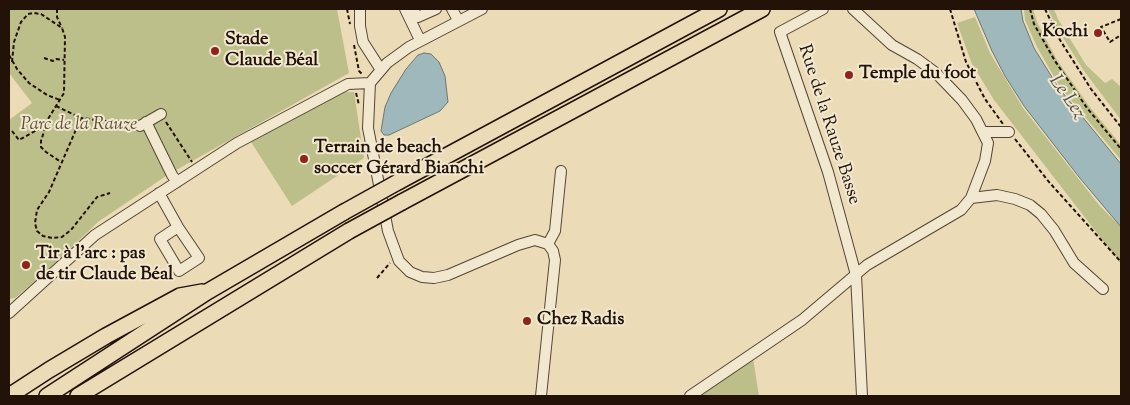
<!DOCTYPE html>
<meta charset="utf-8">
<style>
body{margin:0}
#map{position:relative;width:1130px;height:405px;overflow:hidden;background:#ebdcb7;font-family:"Sorts Mill Goudy",serif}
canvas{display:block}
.frame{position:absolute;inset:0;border:10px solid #221208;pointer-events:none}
</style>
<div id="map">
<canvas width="1130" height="405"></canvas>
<div class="frame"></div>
</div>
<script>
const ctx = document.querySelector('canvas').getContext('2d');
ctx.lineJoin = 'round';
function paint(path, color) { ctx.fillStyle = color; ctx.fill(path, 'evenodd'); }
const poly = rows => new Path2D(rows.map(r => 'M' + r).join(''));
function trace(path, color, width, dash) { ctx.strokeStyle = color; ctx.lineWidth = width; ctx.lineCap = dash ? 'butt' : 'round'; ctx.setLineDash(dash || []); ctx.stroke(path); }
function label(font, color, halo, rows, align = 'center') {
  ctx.font = font + ' "Sorts Mill Goudy",serif'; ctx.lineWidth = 4; ctx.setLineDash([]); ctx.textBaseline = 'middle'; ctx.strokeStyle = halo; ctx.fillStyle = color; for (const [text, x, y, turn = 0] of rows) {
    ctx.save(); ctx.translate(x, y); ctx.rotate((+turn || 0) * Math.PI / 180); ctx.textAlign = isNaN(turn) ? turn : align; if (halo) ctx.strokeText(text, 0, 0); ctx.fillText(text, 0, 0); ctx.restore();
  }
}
paint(poly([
 [9,9,337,9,349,73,169,174,98,222,47,271,15,298,9,299,9,120,32,103,9,73],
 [1024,9,1033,9,1037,22,1057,60,1089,106,1121,145,1121,160,1060,87,1037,47,1025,20],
 [1048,9,1054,9,1058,19,1086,65,1105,83,1112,79,1121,87,1121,120,1084,71,1057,28],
 [975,17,990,53,1023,108,1099,205,1121,227,1121,264,994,100,972,64,957,23],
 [343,92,354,92,364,158,292,206,251,142],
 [753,358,759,396,701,396,729,374]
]), '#bdbf8a');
const water = poly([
 [974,9,1021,9,1023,21,1034,48,1058,87,1121,164,1121,227,1079,177,1024,106,1005,76,992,51,974,9],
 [424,53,431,54,439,62,445,76,448,102,440,111,389,135,384,135,381,131,385,107,391,93,406,69,418,55,424,53]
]);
paint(water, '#9fb8bb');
trace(water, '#6d7673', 1);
const minor = poly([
 [360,9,360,26,363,42,381,70],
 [405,9,420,40],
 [412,9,418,17,436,9],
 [452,9,458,20],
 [823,9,780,32,828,172,856,275,862,396],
 [370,83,368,128,388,231,399,261,410,272,422,277,434,278,448,275,518,245,535,240,548,244,553,251,555,260,541,396],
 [370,83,387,63,409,47,482,9],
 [146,122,172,175,177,182],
 [140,126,161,114],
 [983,132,1009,132],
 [159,193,178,227,199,258,179,271,160,239,178,227],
 [971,198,997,195,1015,199,1030,205,1041,214,1054,230,1074,263,1103,289],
 [548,244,555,231,561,171],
 [9,313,95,235,237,143,348,84,370,83],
 [690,396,802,320,867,265,961,210,971,198,985,161,988,143,976,119,962,100,936,73,917,59,892,45,853,9]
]);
const highway = poly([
 [398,182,719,9],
 [402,202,762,9],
 [9,396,49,370,106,336,180,296,202,292],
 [47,396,207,292,344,212],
 [78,396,349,231]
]);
trace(minor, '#544434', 12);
trace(highway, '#221208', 18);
trace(poly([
 [57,9,57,17,62,28],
 [347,9,350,24],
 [950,9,966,62,985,99,1003,124],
 [1030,9,1034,24,1055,61,1087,108,1121,149],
 [1045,9,1060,40,1091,89,1121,127],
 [1121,19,1101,27,1110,42,1121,35],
 [354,45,359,71,362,74],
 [9,55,17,69,29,83,47,95,60,100],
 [44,58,53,61,56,59,64,60],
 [12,62,14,42,21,22,28,14,34,13,41,14,62,28,65,37,64,93,48,119,41,141,41,147,46,152,61,162],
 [356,93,359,105],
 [56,106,81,118,105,121,119,121,132,124],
 [81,118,49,192,37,210,35,223,37,231,43,236,52,238,62,237,71,230,97,197,110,193],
 [166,122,192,162],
 [12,131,19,140,46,125],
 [1015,139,1049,182,1121,262],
 [377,278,390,263]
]), '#221208', 2, [4, 2.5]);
trace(minor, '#f2e8d0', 10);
trace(highway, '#ebdcb7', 15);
const highwayBridge = poly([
 [344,212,398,182],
 [349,231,402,202]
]);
trace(highwayBridge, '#221208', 18, []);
trace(highwayBridge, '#ebdcb7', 15);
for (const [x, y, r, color] of [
 [1098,33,5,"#8f2418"],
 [215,51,5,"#8f2418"],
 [849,75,5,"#8f2418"],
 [304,159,5,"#8f2418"],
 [26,265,5,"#8f2418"],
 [527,321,5,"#8f2418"]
]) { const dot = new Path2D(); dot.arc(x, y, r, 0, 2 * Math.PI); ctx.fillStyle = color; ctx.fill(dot); trace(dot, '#f2e8d0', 2); }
label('bold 18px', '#221208', '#f2e8d0', [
 ["Kochi",1088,33,"right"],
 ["Stade",225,41],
 ["Claude Béal",225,62],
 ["Temple du foot",859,75],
 ["Terrain de beach",314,149],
 ["soccer Gérard Bianchi",314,170],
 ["Tir à l'arc : pas",36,255],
 ["de tir Claude Béal",36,276],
 ["Chez Radis",537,321]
], 'left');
label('18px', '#221208', '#f2e8d0', [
 ["Rue de la Rauze Basse",828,125,72]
]);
label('italic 18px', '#584f36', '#f2e8d0', [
 ["Parc de la Rauze",79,126]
]);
label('italic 19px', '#4e4c47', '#f2e8d0', [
 ["Le Lez",1066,98,55]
]);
</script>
